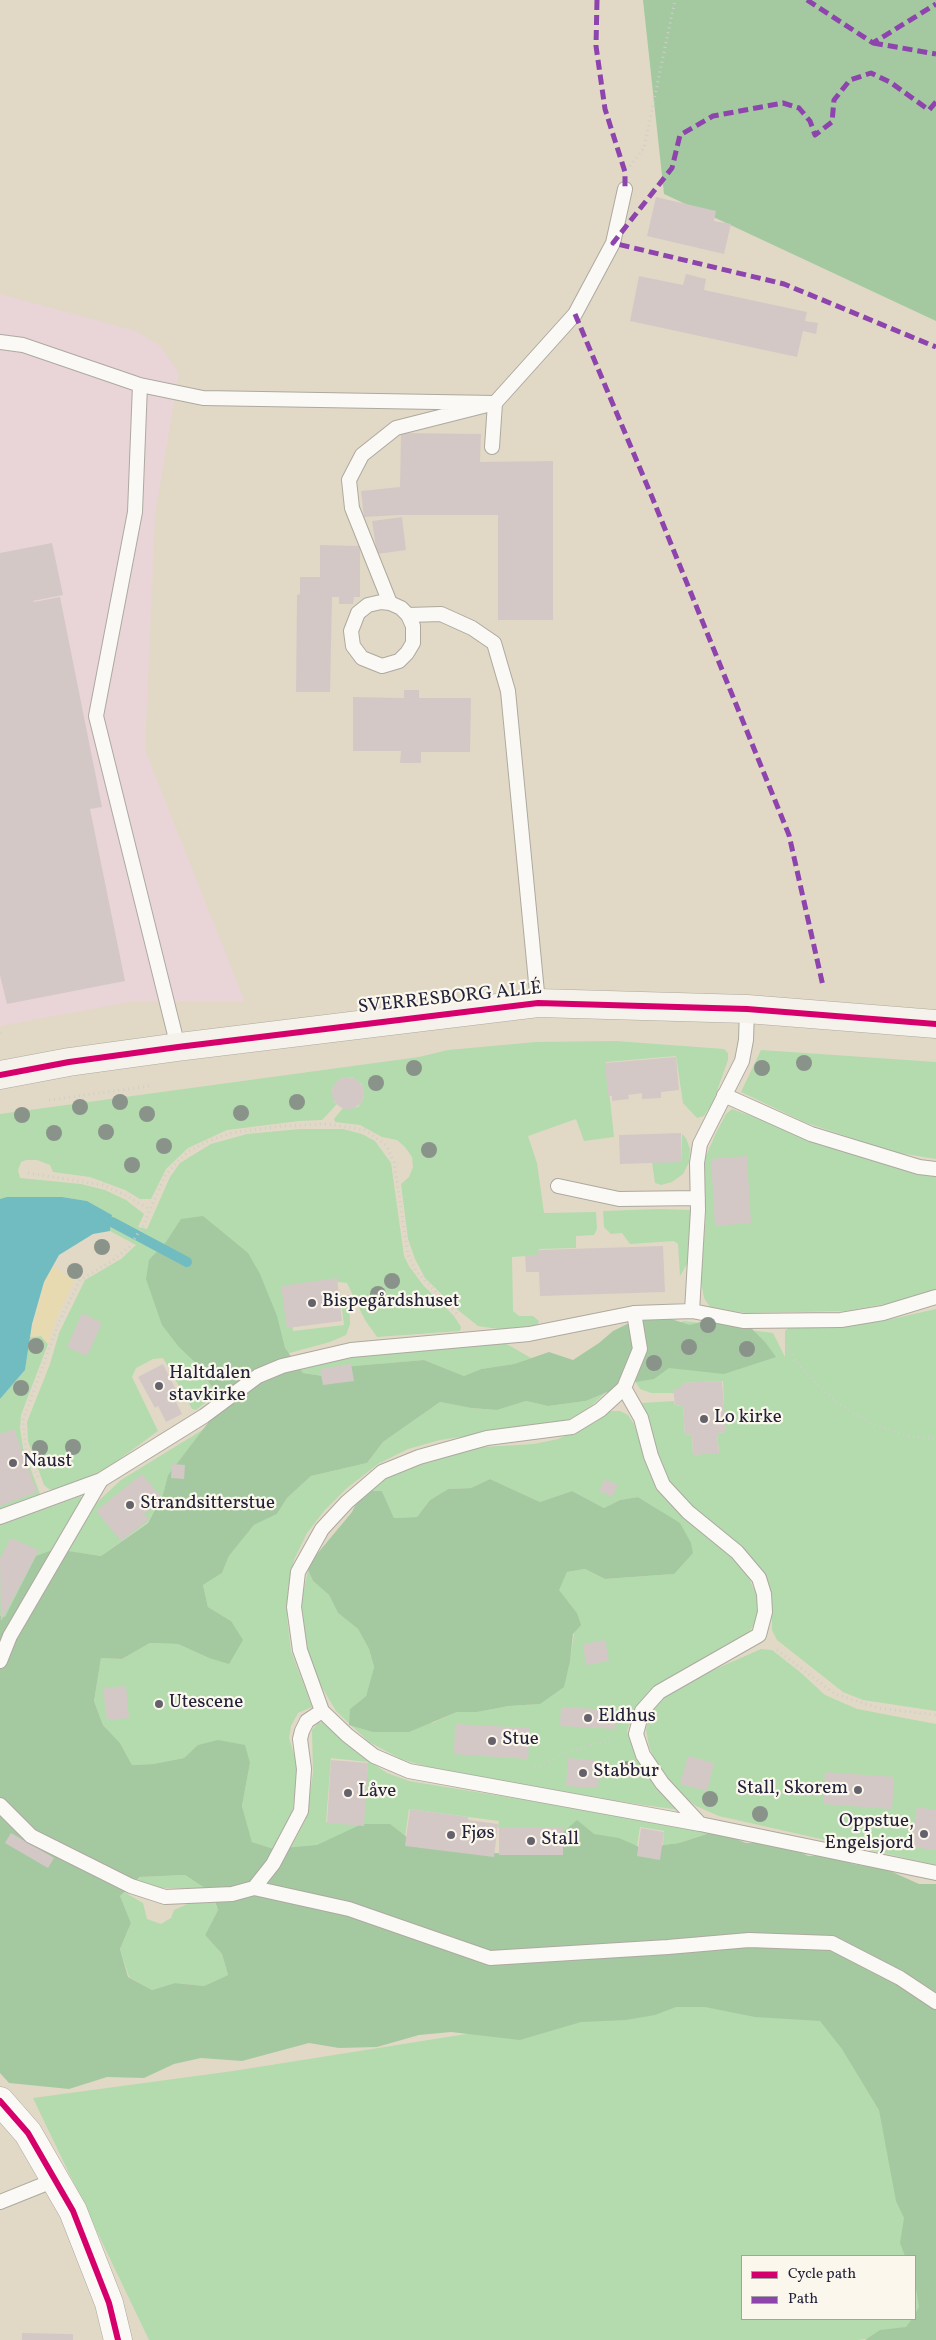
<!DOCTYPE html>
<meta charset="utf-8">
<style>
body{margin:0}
#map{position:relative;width:936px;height:2340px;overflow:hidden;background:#e1d9c6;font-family:Vollkorn,serif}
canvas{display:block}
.legend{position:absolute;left:741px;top:2255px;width:175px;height:65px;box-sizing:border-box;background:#fbf7ec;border:1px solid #a4a2a5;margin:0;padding:6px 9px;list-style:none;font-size:15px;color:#22223b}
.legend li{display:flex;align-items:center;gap:10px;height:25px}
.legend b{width:25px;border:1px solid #a4a2a5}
</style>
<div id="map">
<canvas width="936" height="2340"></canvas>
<ul class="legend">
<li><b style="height:6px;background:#d6006c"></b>Cycle path</li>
<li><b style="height:6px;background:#8e44ad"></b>Path</li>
</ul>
</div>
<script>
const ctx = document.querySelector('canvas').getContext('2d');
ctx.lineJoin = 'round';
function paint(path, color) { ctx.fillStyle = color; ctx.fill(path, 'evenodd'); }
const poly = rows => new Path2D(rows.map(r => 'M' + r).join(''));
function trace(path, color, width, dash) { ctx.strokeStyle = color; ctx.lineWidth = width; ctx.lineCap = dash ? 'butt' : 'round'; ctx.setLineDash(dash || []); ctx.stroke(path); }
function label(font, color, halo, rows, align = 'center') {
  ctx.font = font + ' Vollkorn,serif'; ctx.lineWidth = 4.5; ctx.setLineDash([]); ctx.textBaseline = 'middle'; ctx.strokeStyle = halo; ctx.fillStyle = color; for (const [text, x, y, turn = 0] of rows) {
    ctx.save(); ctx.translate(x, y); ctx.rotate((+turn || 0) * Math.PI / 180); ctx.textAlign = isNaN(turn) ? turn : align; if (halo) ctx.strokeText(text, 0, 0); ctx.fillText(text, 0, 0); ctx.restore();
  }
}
paint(poly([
 [0,294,136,331,160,346,179,373,155,515,145,750,245,1002,135,1001,0,1026]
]), '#e9d4d8');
paint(poly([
 [616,1041,724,1049,728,1053,728,1060,713,1102,704,1116,697,1118,683,1103,676,1056,606,1062,614,1137,584,1141,576,1119,528,1136,537,1163,544,1213,596,1212,597,1229,594,1235,576,1236,576,1248,539,1249,538,1255,512,1257,513,1311,519,1316,533,1316,539,1321,537,1326,505,1330,478,1326,458,1310,425,1278,415,1259,408,1239,401,1184,409,1177,413,1167,412,1157,405,1147,397,1140,382,1137,360,1125,335,1122,334,1119,343,1108,358,1107,364,1097,362,1084,352,1077,340,1079,332,1089,334,1102,337,1104,322,1120,299,1121,227,1130,188,1148,166,1169,151,1199,140,1199,125,1190,90,1177,53,1172,50,1165,37,1160,26,1160,21,1162,18,1170,20,1178,81,1184,105,1190,126,1200,144,1214,138,1227,147,1229,170,1177,180,1163,211,1144,247,1134,300,1129,343,1129,362,1134,375,1141,391,1163,404,1256,409,1266,423,1285,454,1316,461,1327,460,1331,377,1337,365,1320,347,1283,339,1282,287,1289,293,1331,344,1325,340,1295,349,1295,350,1324,346,1335,330,1342,271,1358,221,1391,196,1410,192,1409,163,1358,153,1359,136,1368,132,1377,158,1431,106,1469,55,1491,49,1489,44,1485,28,1441,27,1422,50,1364,59,1333,85,1280,121,1259,136,1245,110,1231,112,1215,87,1201,62,1197,0,1199,0,1114,419,1057,448,1050,536,1042],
 [761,1050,936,1062,936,1159,893,1152,804,1122,741,1092],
 [732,1109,893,1167,936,1175,936,1290,897,1302,845,1311,746,1313,710,1307,704,1298,701,1281,706,1214,704,1169,706,1156,716,1133,726,1114],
 [682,1134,686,1138,690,1149,689,1162,683,1174,672,1182,661,1185,655,1183,652,1162,682,1161],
 [660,1209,690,1210,691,1245,687,1264,680,1276,678,1244,674,1241,630,1244,622,1233,611,1234,604,1227,603,1211],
 [936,1309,936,1711,863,1700,843,1692,777,1640,772,1630,772,1601,767,1583,670,1483,659,1466,642,1403,674,1401,675,1406,683,1405,685,1435,692,1434,693,1455,719,1452,717,1433,725,1432,723,1381,682,1383,682,1388,674,1393,651,1393,640,1389,635,1381,647,1333,684,1321,773,1333,785,1357,785,1331,790,1326,844,1325,883,1321],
 [41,1336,48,1344,21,1415,20,1428,23,1448,40,1494,36,1498,0,1511,0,1399,25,1370,30,1337],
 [505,1343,531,1358,514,1364,481,1369,464,1376,424,1360,353,1366,323,1376,303,1373,299,1368,362,1355],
 [605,1393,590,1407,567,1421,440,1440,408,1449,378,1464,347,1488,324,1511,307,1533,294,1560,288,1589,287,1617,291,1651,312,1707,298,1713,291,1726,289,1738,297,1764,296,1786,292,1813,274,1849,252,1842,242,1806,250,1763,199,1745,184,1758,153,1764,132,1765,120,1743,103,1725,94,1701,101,1658,122,1659,150,1643,178,1644,209,1658,231,1621,208,1607,203,1585,222,1573,229,1556,254,1525,277,1514,287,1498,311,1476,367,1463,383,1442,440,1402,471,1408,497,1410,526,1401,548,1406,586,1401],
 [610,1411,620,1411,628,1415,634,1424,650,1472,662,1492,686,1517,736,1560,748,1576,755,1592,759,1608,756,1623,747,1634,653,1688,640,1702,632,1717,627,1731,635,1754,653,1783,680,1810,587,1797,441,1771,401,1759,369,1742,336,1711,320,1684,308,1655,301,1604,308,1570,313,1581,329,1595,338,1613,358,1629,369,1649,374,1667,366,1696,350,1709,432,1723,457,1712,477,1712,509,1706,539,1704,570,1661,577,1613,558,1590,567,1572,585,1569,605,1579,674,1574,659,1510,638,1497,620,1500,604,1508,572,1491,540,1502,490,1479,471,1488,448,1489,430,1500,417,1517,394,1518,382,1491,367,1491,396,1471,441,1455,484,1447,534,1444,558,1439,594,1423],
 [204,1429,168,1475,163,1494,148,1522,101,1556,66,1551,95,1504,121,1480],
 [81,1496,82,1500,8,1625,0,1622,0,1525],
 [761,1649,772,1650,800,1672,825,1695,857,1709,936,1724,936,1865,719,1816,696,1806,682,1795,657,1766,649,1746,646,1730,649,1715,660,1699,675,1687],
 [324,1722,356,1752,387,1773,409,1781,716,1831,679,1843,663,1845,664,1831,640,1827,637,1846,563,1842,563,1827,498,1828,499,1821,409,1809,404,1844,282,1864,306,1819,313,1773,312,1730,318,1723],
 [331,1758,368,1762,363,1825,326,1822],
 [185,1875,204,1888,153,1888,137,1880,141,1877],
 [124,1892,143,1903,147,1919,161,1924,171,1918,174,1910,194,1901,214,1901,218,1910,205,1935,222,1954,228,1975,204,1986,175,1983,152,1990,129,1977,120,1949,131,1923,120,1896],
 [819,1997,901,2090,936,2330,857,2340,149,2340,33,2098,233,2071,662,2003],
 [742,2256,915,2256,915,2319,742,2319]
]), '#b3dbae');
paint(poly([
 [643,0,936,0,936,321,664,194],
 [203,1216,248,1253,260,1274,277,1316,285,1348,303,1373,323,1376,353,1366,424,1360,464,1376,481,1369,514,1364,549,1352,573,1360,599,1343,613,1331,643,1316,668,1318,690,1325,710,1319,734,1327,749,1326,765,1342,776,1357,724,1374,669,1368,654,1379,629,1383,586,1401,548,1406,526,1401,497,1410,471,1408,440,1402,383,1442,367,1463,311,1476,287,1498,277,1514,254,1525,229,1556,222,1573,203,1585,208,1607,231,1621,243,1640,229,1664,209,1658,178,1644,150,1643,122,1659,101,1658,94,1701,103,1725,120,1743,132,1765,153,1764,184,1758,198,1745,218,1740,245,1745,250,1763,242,1806,252,1842,274,1849,317,1845,362,1824,390,1824,413,1842,491,1853,543,1854,560,1835,577,1820,594,1834,619,1838,637,1846,649,1855,663,1845,679,1843,716,1831,746,1843,769,1843,795,1849,808,1856,832,1856,853,1864,888,1870,919,1884,936,1884,936,2340,865,2340,880,2330,906,2327,912,2319,915,2319,915,2314,919,2307,915,2282,915,2256,905,2256,900,2243,904,2218,896,2201,879,2110,842,2049,820,2021,755,2017,705,2007,676,2007,655,2015,626,2020,581,2022,520,2040,451,2032,419,2035,377,2047,339,2048,309,2043,242,2061,201,2058,174,2064,144,2078,107,2077,69,2089,9,2083,0,2073,0,1616,5,1617,36,1556,55,1549,101,1556,148,1523,163,1494,168,1475,221,1406,214,1390,198,1365,179,1347,162,1325,146,1279,149,1260,166,1242,181,1219],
 [185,1875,212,1893,218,1910,205,1935,222,1954,228,1975,204,1986,175,1983,152,1990,128,1977,120,1949,131,1923,120,1896,140,1877],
 [490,1479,540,1502,572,1491,604,1508,620,1500,638,1497,680,1523,691,1543,693,1553,674,1574,605,1579,585,1569,567,1572,559,1590,577,1613,581,1625,573,1634,570,1661,564,1687,540,1704,509,1706,477,1712,457,1712,409,1732,373,1732,349,1725,350,1709,366,1696,374,1667,369,1649,358,1629,338,1613,329,1595,313,1581,308,1570,312,1560,352,1512,362,1491,382,1491,394,1518,417,1517,430,1500,448,1489,471,1488]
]), '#a4c9a1');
paint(poly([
 [54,1265,66,1276,75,1279,55,1321,48,1344,41,1336,30,1337,44,1282]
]), '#e8dab0');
paint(poly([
 [7,1197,62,1197,87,1201,112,1215,110,1231,93,1234,59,1255,44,1282,32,1324,25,1370,0,1399,0,1199]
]), '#70bcc0');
trace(poly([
 [112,1222,187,1262]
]), '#70bcc0', 10);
paint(poly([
 [656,197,716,211,714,221,731,224,724,254,647,236],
 [686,274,706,279,704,290,807,312,805,321,818,323,816,334,803,331,797,357,630,321,639,276,683,285],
 [401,433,481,434,480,462,553,461,553,620,498,620,498,515,400,515,364,517,361,491,400,487],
 [402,517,406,550,377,554,372,521],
 [52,543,63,595,33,601,34,602,60,597,102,807,90,809,125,981,7,1004,0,975,0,553],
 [320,545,360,546,360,597,354,597,353,604,339,604,339,597,332,597,330,692,296,692,297,595,300,594,300,577,320,577],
 [404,690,419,690,419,698,471,698,470,752,421,752,421,763,400,763,401,751,353,751,353,697,404,698],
 [676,1057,679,1090,661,1092,661,1098,642,1099,642,1093,628,1095,629,1099,612,1101,612,1096,608,1096,605,1063],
 '332 1093a16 16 0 1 1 32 0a16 16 0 1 1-32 0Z',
 [681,1133,682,1162,620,1164,619,1135],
 [747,1156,751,1223,715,1226,711,1159],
 [663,1246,665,1292,540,1296,539,1272,526,1272,525,1255,538,1255,538,1250],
 [337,1278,342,1321,287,1328,281,1286],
 [82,1313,102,1323,87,1356,67,1347],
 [163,1364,179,1396,174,1398,182,1414,166,1422,158,1406,155,1408,138,1377],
 [351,1364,354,1381,323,1385,320,1369],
 [722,1381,726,1432,717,1433,719,1453,693,1455,692,1434,685,1435,683,1405,675,1406,673,1389,682,1388,681,1383],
 [14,1429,37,1492,0,1506,0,1434],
 [172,1464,185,1465,184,1479,171,1478],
 [142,1474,163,1499,144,1514,149,1519,121,1541,96,1511],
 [605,1479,618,1485,612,1497,599,1491],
 [11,1538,39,1550,1,1621,0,1558],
 [605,1640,609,1661,586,1665,583,1644],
 [126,1686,129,1718,107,1720,103,1688],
 [561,1707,616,1710,615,1729,560,1726],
 [455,1724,530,1728,528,1759,454,1754],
 [688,1756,714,1763,707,1791,680,1784],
 [568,1758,600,1761,598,1788,566,1786],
 [331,1760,368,1763,364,1826,327,1823],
 [825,1772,894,1777,892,1809,823,1804],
 [917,1807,936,1810,936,1850,911,1847],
 [410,1809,468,1817,468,1820,498,1824,494,1857,405,1846],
 [499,1827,563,1827,563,1855,499,1855],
 [641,1828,664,1832,660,1860,637,1856],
 [11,1833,54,1858,48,1868,5,1843],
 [22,2333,73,2334,73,2340,22,2340]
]), '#d4c8c6');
const lane = poly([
 [0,342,23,345,140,385,203,398,495,403,575,314,613,243,625,189],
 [140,385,135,512,96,716,178,1047],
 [390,603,352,508,349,480,362,455,396,428,495,403,492,447],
 [408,615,413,626,413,643,407,653,399,661,382,666,362,658,353,646,351,631,358,613,368,605,381,602,390,603,401,608,408,615,441,614,472,628,494,643,508,691,538,1003],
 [747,1009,746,1040,742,1061,700,1144,697,1163,698,1210,692,1311,743,1321,841,1320,883,1313,936,1297],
 [724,1095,811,1134,919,1167,936,1169],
 [558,1186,619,1199,698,1198],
 [634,1313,640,1349,624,1388,600,1410,572,1427,487,1438,419,1457,382,1472,347,1502,322,1529,298,1572,294,1607,300,1650,322,1711,347,1735,374,1756,409,1771,700,1824,936,1873],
 [624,1388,641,1418,651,1456,663,1485,688,1512,737,1552,759,1578,764,1594,765,1612,759,1635,659,1692,642,1711,636,1734,643,1755,662,1783,700,1824],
 [0,1517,101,1480,204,1416,258,1376,282,1366,351,1350,529,1334,634,1313,692,1311],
 [0,1661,10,1636,101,1480],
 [0,1805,31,1836,131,1886,165,1897,232,1894,254,1888,273,1864,301,1811,304,1769,300,1739,302,1731,307,1721,322,1711],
 [254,1888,349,1909,490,1958,668,1947,749,1940,832,1943,900,1978,936,2002],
 [0,2202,55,2180]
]);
const street = poly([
 [0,2101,28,2133,73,2211,109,2303,118,2340]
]);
const secondary = poly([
 [0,1075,69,1062,178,1047,538,1003,747,1009,936,1024]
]);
trace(lane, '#ada99f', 16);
trace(street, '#ada99f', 29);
trace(secondary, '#ada99f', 29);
trace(poly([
 [630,166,644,148,675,0],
 [0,1033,1,1036],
 [49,1100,150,1086],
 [28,1173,103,1185,127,1196,149,1209],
 [787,1346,794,1359,817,1384,835,1401,870,1423,909,1436,936,1439],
 [38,1477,26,1450,23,1420,59,1322,80,1280,112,1261,129,1247,143,1226,165,1176,177,1162,189,1151,206,1142,231,1133,282,1126,327,1124,365,1130,386,1145,394,1162,408,1255,416,1271,459,1316],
 [777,1650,835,1694,878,1708,936,1715],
 [535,1768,564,1753,613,1739]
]), '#d0cecb', 3, [1, 4]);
trace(lane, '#faf9f6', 14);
trace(street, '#faf9f6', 28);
trace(secondary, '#f5f1eb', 28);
trace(poly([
 [597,0,596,46,605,109,625,172,625,189],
 [807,0,873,43,936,4],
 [873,43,936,54],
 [936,102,929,110,890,82,871,73,850,80,834,100,832,122,815,135,810,121,799,108,783,103,713,116,680,135,672,168,613,243,784,284,936,347],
 [575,314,652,497,789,835,823,986]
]), '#8e44ad', 5, [10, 5]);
trace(poly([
 [0,1075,69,1062,178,1047,538,1003,747,1009,936,1024],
 [0,2101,28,2133,73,2211,109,2303,118,2340]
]), '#d6006c', 6);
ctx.fillStyle = '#8a938a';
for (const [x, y] of [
 [804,1063],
 [414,1068],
 [762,1068],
 [376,1083],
 [120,1102],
 [297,1102],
 [80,1107],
 [241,1113],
 [147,1114],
 [22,1115],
 [106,1132],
 [54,1133],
 [164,1146],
 [429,1150],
 [132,1165],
 [102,1247],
 [75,1271],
 [392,1281],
 [378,1294],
 [708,1325],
 [36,1346],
 [689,1347],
 [747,1349],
 [654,1363],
 [21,1388],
 [73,1447],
 [40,1448],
 [628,1769],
 [710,1799],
 [760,1814]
]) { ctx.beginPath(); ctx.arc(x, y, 8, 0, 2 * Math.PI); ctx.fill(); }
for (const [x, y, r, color] of [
 [312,1303,5,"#65626c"],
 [159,1386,5,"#65626c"],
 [704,1419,5,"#65626c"],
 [13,1463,5,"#65626c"],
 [130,1505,5,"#65626c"],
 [159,1704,5,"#65626c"],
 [588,1718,5,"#65626c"],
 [492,1741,5,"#65626c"],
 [583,1773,5,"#65626c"],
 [858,1790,5,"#65626c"],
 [348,1793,5,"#65626c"],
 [924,1834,5,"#65626c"],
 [451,1835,5,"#65626c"],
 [531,1841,5,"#65626c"]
]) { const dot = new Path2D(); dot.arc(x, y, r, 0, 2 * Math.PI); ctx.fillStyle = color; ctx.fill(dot); trace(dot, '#fbf7ec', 2); }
label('19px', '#22223b', '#fbf7ec', [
 ["SVERRESBORG ALLÉ",450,999,-6]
]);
label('19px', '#22223b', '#fbf7ec', [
 ["Bispegårdshuset",322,1303],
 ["Haltdalen",169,1375],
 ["stavkirke",169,1397],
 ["Lo kirke",714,1419],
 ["Naust",23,1463],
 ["Strandsitterstue",140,1505],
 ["Utescene",169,1704],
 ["Eldhus",598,1718],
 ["Stue",502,1741],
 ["Stabbur",593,1773],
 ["Stall, Skorem",848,1790,"right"],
 ["Låve",358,1793],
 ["Oppstue,",914,1823,"right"],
 ["Engelsjord",914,1845,"right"],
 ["Fjøs",461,1835],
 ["Stall",541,1841]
], 'left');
</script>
